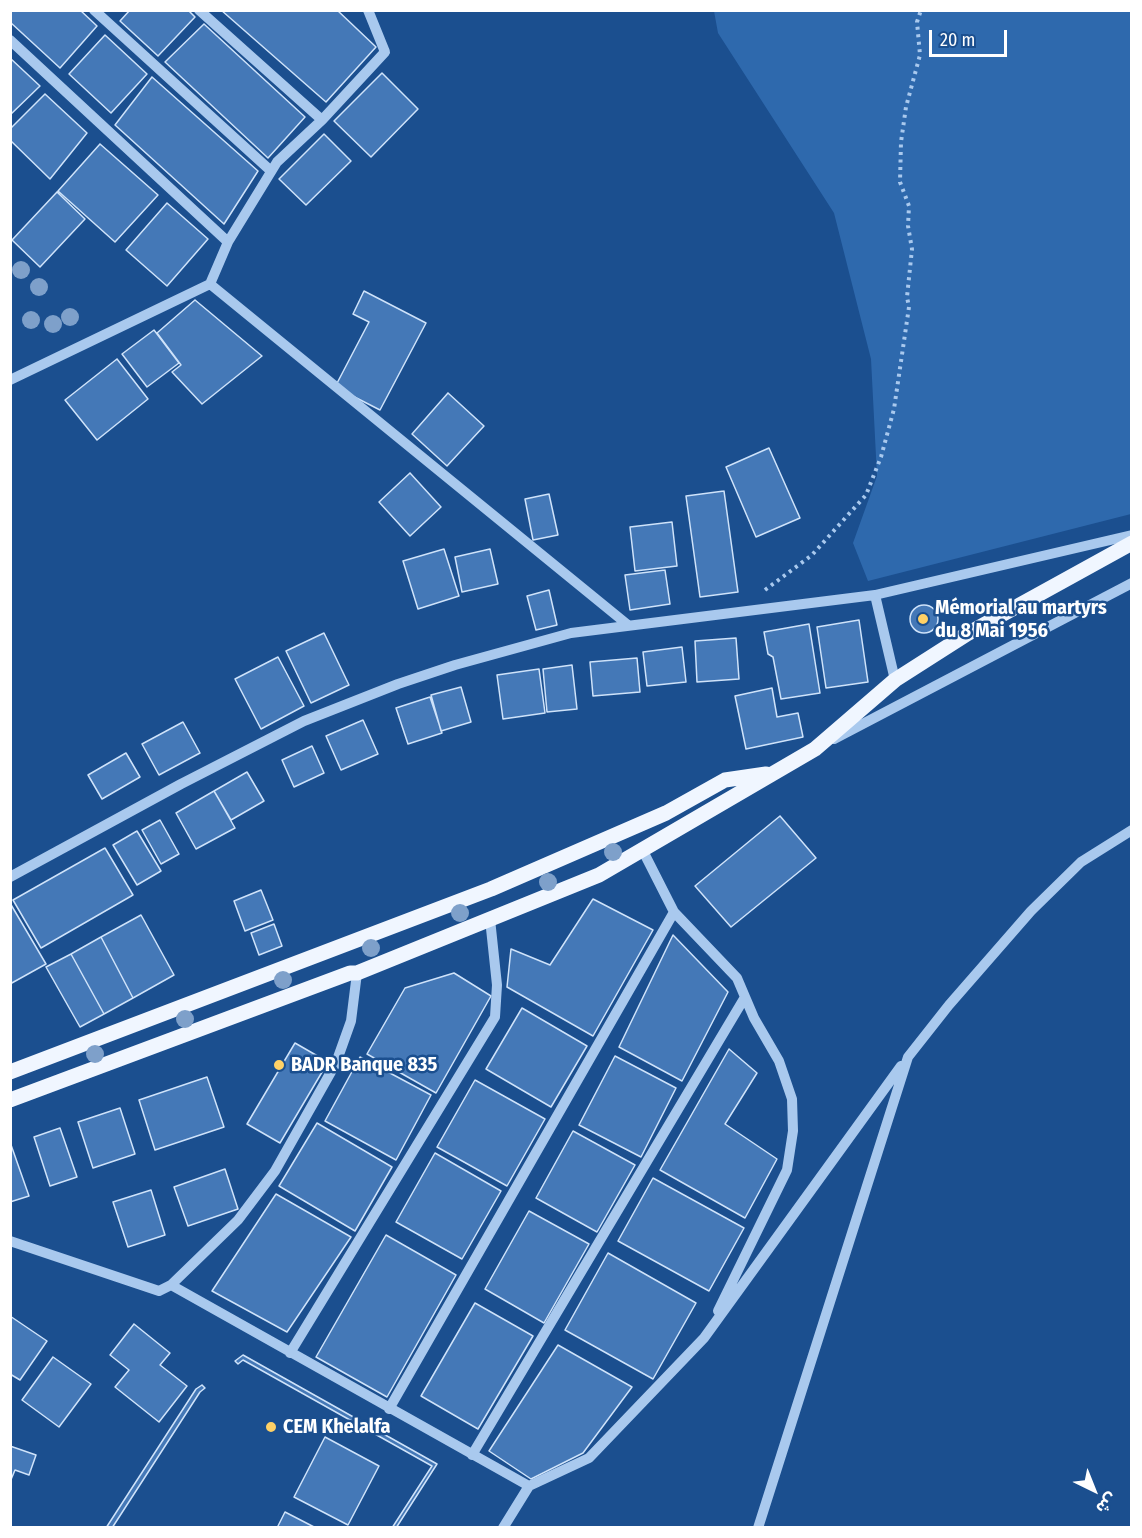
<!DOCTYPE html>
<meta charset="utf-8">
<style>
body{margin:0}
#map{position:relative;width:1142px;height:1538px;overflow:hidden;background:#1b4f8f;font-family:"Fira Sans Condensed","Noto Sans Arabic",sans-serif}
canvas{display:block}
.frame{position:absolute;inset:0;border:12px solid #fff;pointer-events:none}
.north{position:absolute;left:1064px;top:1460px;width:60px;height:60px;-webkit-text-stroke:4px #1b4f8f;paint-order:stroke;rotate:137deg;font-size:16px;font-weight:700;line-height:24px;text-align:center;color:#fff}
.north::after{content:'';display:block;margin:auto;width:21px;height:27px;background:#fff;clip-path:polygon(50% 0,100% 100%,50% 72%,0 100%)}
.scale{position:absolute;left:929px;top:30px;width:78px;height:27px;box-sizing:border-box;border:3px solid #fff;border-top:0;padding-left:8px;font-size:18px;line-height:21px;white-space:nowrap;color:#fff;-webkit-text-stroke:4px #1b4f8f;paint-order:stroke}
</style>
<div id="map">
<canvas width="1142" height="1538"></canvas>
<div class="frame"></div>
<div class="north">ش</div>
<div class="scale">20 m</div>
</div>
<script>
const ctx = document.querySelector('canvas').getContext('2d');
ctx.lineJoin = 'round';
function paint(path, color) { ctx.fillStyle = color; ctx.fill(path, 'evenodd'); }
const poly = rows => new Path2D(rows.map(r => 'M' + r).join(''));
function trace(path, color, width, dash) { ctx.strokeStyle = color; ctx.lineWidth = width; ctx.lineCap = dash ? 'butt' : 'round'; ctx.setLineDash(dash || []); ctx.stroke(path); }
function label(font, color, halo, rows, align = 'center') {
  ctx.font = font + ' "Fira Sans Condensed",sans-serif'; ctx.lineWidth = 5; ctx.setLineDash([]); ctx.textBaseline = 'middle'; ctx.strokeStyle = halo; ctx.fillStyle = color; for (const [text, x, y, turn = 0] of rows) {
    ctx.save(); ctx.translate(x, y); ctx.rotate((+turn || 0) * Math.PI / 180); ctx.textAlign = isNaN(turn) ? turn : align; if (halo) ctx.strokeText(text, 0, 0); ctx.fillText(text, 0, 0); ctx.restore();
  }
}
paint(poly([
 [714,11,1131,11,1131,514,868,581,853,543,877,476,871,359,834,213,718,33]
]), '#2e69ad');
const building = poly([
 [10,10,80,10,97,26,60,68,10,22,10,10],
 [130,10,188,10,195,17,158,56,120,21,130,10],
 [221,10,337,10,376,47,326,102,221,10],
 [204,24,305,117,268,158,165,62,204,24],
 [105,35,147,74,111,113,69,74,105,35],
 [10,58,40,86,10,115,10,58],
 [382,73,418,109,371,157,334,121,382,73],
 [152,77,258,171,224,224,115,125,152,77],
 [45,94,87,133,50,179,10,140,10,129,45,94],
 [324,134,351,161,306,205,279,179,324,134],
 [100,144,158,195,115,242,58,191,100,144],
 [57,192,85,219,40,267,12,240,57,192],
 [167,203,208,239,167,286,126,250,167,203],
 [364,291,426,323,380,410,335,387,369,322,353,314,364,291],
 [195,300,262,356,202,404,172,372,181,365,157,333,195,300],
 [154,330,179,363,147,387,122,354,154,330],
 [117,359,148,399,97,440,65,400,117,359],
 [448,393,484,426,447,466,412,434,448,393],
 [769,448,800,518,756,537,726,467,769,448],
 [410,473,441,507,410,536,379,502,410,473],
 [724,491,738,592,700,597,686,496,724,491],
 [549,494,558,535,533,540,525,499,549,494],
 [672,522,677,566,635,571,630,527,672,522],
 [444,549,459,596,418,609,403,561,444,549],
 [490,549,498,584,462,592,455,557,490,549],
 [665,570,670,604,630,610,625,575,665,570],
 [549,590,557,625,536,630,527,596,549,590],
 '910 619a14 14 0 1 1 28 0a14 14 0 1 1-28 0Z',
 [859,620,868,682,826,688,817,627,859,620],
 [809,624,820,693,781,699,773,657,768,654,764,632,809,624],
 [324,633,349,685,311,703,286,651,324,633],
 [736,638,739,679,697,682,695,641,736,638],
 [682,647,686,682,647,686,643,652,682,647],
 [278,657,304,706,261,729,235,679,278,657],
 [637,658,640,692,593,696,590,662,637,658],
 [572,665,577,709,547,712,543,669,572,665],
 [539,669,545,713,503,719,497,675,539,669],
 [461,687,471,722,441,731,431,695,461,687],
 [772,688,777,717,798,713,803,737,746,749,735,696,772,688],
 [430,697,442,733,408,744,396,708,430,697],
 [363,720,378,754,341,770,326,736,363,720],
 [183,722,200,753,159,775,142,744,183,722],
 [312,746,324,773,294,787,282,760,312,746],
 [126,753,140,777,102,799,88,775,126,753],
 [247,772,264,801,231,820,214,791,247,772],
 [214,791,235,828,196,849,176,813,214,791],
 [780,816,816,858,731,927,695,886,780,816],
 [160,820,179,854,161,864,142,830,160,820],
 [137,831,161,871,137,885,113,845,137,831],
 [105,848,133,895,41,948,13,900,105,848],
 [261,890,273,920,245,931,234,901,261,890],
 [593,899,653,930,593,1036,507,987,511,949,550,965,593,899],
 [10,903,46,964,10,984,10,903],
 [141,915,174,975,133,998,101,937,141,915],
 [274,924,282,946,259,955,251,933,274,924],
 [673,935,728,992,682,1081,619,1047,673,935],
 [101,937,133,998,104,1014,71,954,101,937],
 [71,954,104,1014,80,1027,46,967,71,954],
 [454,973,491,996,436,1093,367,1054,405,988,454,973],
 [522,1008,587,1046,551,1107,486,1069,522,1008],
 [295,1043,328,1062,280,1143,247,1124,295,1043],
 [729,1049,757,1073,725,1124,777,1159,745,1218,660,1170,729,1049],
 [615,1056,676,1088,641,1157,579,1125,615,1056],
 [360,1057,431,1095,396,1160,325,1121,360,1057],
 [207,1077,224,1127,155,1150,139,1100,207,1077],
 [475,1080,545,1119,507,1186,437,1147,475,1080],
 [120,1108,135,1154,93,1168,78,1122,120,1108],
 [317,1123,392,1167,355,1231,279,1186,317,1123],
 [60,1128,77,1177,50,1186,34,1137,60,1128],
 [573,1131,635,1165,597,1232,536,1198,573,1131],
 [10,1142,29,1196,10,1202,10,1142],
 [435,1153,501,1191,462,1259,396,1222,435,1153],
 [225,1169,238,1209,188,1226,174,1187,225,1169],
 [653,1178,744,1228,709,1291,618,1241,653,1178],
 [151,1190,165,1235,128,1247,113,1202,151,1190],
 [276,1194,351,1237,287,1332,212,1291,276,1194],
 [529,1211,589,1244,544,1323,485,1289,529,1211],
 [386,1235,456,1275,387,1397,316,1357,386,1235],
 [608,1253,696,1303,653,1379,565,1330,608,1253],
 [475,1303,533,1336,478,1429,421,1396,475,1303],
 [10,1316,47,1341,20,1380,10,1374,10,1316],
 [134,1324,170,1353,160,1365,187,1386,159,1422,115,1387,129,1370,110,1355,134,1324],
 [558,1345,632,1387,583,1453,531,1479,489,1451,558,1345],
 [243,1355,437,1464,396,1528,392,1528,432,1466,243,1360,238,1364,235,1361,243,1355],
 [53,1357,91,1384,59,1427,22,1400,53,1357],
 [202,1385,205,1388,200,1392,112,1528,106,1528,196,1389,202,1385],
 [325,1437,379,1466,348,1525,294,1497,325,1437],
 [10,1446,36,1455,29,1475,15,1470,10,1482,10,1446],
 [285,1512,316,1528,277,1528,285,1512]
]);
paint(building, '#4478b7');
trace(building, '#cfe3fa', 1.5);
trace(poly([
 [765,590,812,555,866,495,881,457,894,409,909,307,907,297,912,249,908,226,909,206,900,182,901,142,906,107,920,55,917,22,921,10]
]), '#a9c9ee', 4, [3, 4.5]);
trace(poly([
 [94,10,271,171],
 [199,10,322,120],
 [10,40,228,242],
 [210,284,628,625],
 [10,380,210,284,228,242,277,162,322,120,385,52,368,10],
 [875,595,895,680],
 [834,739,1132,583],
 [643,851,674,912,737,978,754,1018,779,1061,792,1099,793,1131,787,1170,718,1311],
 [10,877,181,784,304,721,398,684,455,665,571,633,875,595,1132,535],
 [10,1241,159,1291,171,1285,529,1486],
 [171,1285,238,1220,275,1171,336,1063,351,1021,357,973],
 [290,1353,495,1017,497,985,490,919],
 [389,1409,674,912],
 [472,1455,745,997],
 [503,1528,529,1486,589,1458,704,1338,901,1066],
 [758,1528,908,1057,949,1005,1031,911,1081,862,1132,830]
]), '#a9c9ee', 10);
trace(poly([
 [10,1072,491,889,666,813,725,780,766,774],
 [10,1100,350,973,357,973,599,875,815,749,895,680,967,634,1132,543]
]), '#f0f6ff', 15);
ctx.fillStyle = '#7ea0ca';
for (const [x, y] of [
 [21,270],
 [39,287],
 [70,317],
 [31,320],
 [53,324],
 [613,852],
 [548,882],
 [460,913],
 [371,948],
 [283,980],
 [185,1019],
 [95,1054]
]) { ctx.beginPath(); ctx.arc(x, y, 9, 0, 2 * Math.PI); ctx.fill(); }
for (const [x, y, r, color] of [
 [923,619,6,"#ffd166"],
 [279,1065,6,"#ffd166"],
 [271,1427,6,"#ffd166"]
]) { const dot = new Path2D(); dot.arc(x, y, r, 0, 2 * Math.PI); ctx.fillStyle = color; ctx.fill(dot); trace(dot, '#1b4f8f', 2); }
label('bold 20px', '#fff', '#1b4f8f', [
 ["Mémorial au martyrs",935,608],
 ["du 8 Mai 1956",935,631],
 ["BADR Banque 835",291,1065],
 ["CEM Khelalfa",283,1427]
], 'left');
</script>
